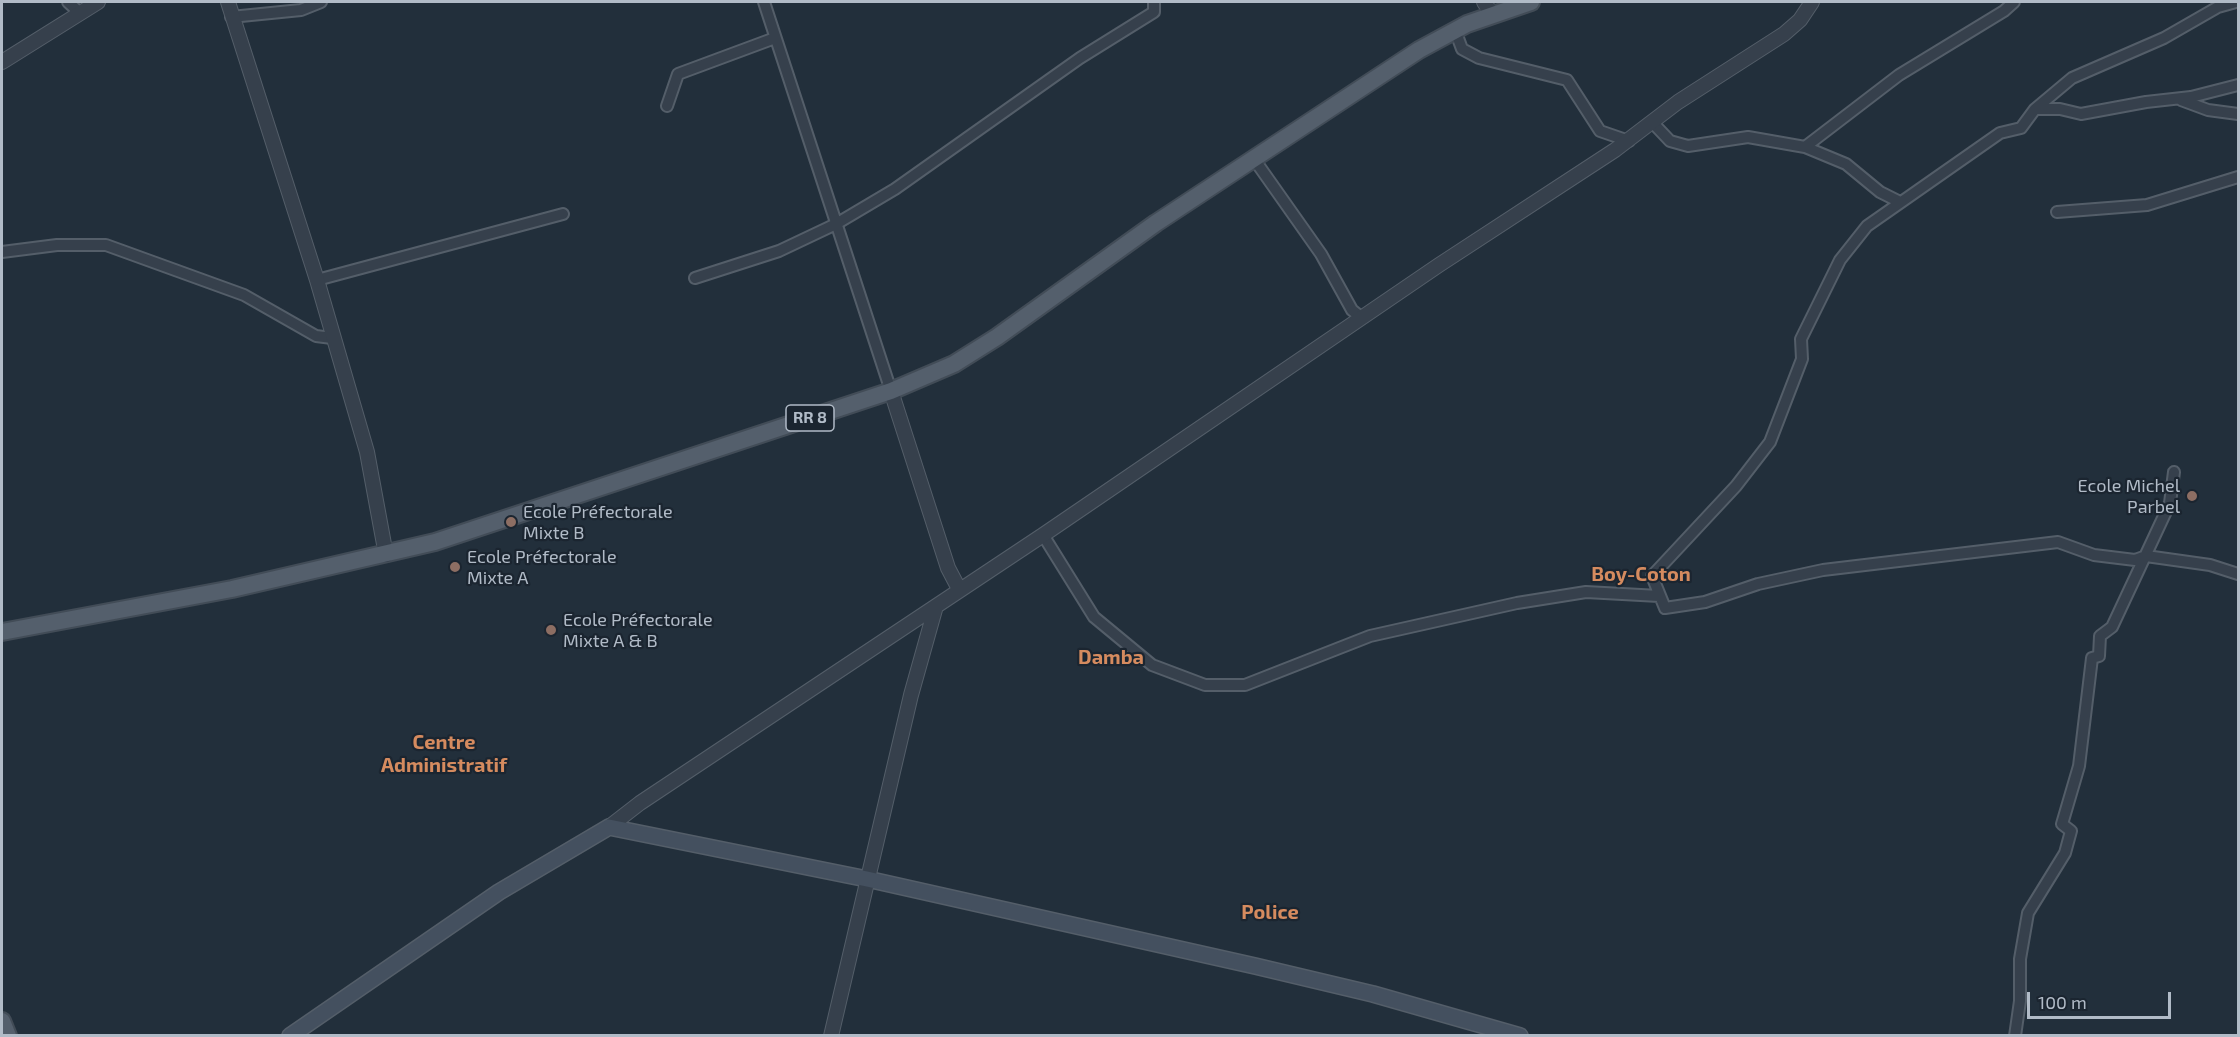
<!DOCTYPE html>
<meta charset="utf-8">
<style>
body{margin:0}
#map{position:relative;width:2240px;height:1037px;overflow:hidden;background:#222f3b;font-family:"Exo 2",sans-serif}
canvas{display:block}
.frame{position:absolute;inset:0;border:3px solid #b1bbc7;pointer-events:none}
.scale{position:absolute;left:2027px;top:992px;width:144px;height:27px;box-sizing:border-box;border:3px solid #b1bbc7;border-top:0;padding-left:8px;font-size:18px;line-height:21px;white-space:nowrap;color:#b1bbc7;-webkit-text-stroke:4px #1b2530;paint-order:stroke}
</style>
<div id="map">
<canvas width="2240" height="1037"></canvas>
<div class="frame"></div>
<div class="scale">100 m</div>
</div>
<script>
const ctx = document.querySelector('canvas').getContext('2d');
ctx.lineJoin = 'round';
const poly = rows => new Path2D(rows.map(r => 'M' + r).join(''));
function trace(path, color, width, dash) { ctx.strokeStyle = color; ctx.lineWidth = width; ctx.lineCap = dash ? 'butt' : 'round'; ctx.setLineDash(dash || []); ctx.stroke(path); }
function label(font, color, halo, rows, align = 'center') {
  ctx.font = font + ' "Exo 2",sans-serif'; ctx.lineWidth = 4.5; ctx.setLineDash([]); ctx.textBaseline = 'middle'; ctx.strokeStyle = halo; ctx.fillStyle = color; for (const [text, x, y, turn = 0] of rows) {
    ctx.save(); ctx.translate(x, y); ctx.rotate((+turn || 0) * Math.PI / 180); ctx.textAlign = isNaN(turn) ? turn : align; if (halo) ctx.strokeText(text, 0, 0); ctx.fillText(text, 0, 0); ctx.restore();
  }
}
const minor = poly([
 [68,2,80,13],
 [764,2,891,391],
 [2236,2,2218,7,2164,38,2072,78,2035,109,2021,128,2000,133,1867,226,1840,260,1801,339,1802,359,1770,442,1736,486,1652,576,1665,608,1705,602,1758,584,1823,570,2058,542,2094,555,2135,560,2146,556,2210,565,2238,574],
 [231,17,301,10,321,2],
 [1455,30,1462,49,1479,58,1567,80,1600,131,1629,141],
 [2181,100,2208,110,2238,114],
 [667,106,678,74,775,38],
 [2035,109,2060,109,2081,114,2146,102,2191,97,2238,85],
 [1652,122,1670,141,1688,146,1748,137,1805,147,1846,164,1880,192,1900,202],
 [1805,147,1899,75,2004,11,2014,2],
 [1254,159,1321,254,1352,310,1362,318],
 [2057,212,2147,205,2238,177],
 [2,252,57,245,106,245,244,295,316,336,332,338],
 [695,278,779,251,836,224,895,189,1080,58,1154,12,1154,2],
 [317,280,563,214],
 [1043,535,1094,617,1152,665,1205,685,1245,685,1370,636,1517,603,1586,592,1659,596],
 [2015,1036,2020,1001,2020,959,2028,913,2065,853,2071,831,2062,824,2079,766,2092,658,2099,656,2100,636,2112,627,2170,503,2174,472]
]);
const tertiary = poly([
 [228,2,317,280,367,452,386,555],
 [1484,2,1492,14],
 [2,62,98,2],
 [891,391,948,568,959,589],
 [609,827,640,803,1043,535,1439,265,1615,150,1678,102,1784,34,1800,20,1812,2],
 [831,1036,911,695,936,606]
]);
const secondary = poly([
 [290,1036,499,892,609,827,867,879,1255,966,1373,994,1520,1036]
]);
const primary = poly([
 [2,632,232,589,435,542,891,391,954,364,997,337,1156,223,1419,50,1467,24,1531,2],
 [2,1021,8,1036]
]);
trace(minor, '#545e69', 14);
trace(tertiary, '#545e69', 16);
trace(secondary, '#545e69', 18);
trace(primary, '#424c57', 20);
trace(minor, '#36404c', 10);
trace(tertiary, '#36404c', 14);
trace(secondary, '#44505f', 15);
trace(primary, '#545f6c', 16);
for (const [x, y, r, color] of [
 [2192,496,6,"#8d6e63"],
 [511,522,6,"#8d6e63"],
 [455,567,6,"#8d6e63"],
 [551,630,6,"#8d6e63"]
]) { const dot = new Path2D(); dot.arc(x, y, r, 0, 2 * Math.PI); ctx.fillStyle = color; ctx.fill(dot); trace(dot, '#1b2530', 2); }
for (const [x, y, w] of [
 [810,418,48]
]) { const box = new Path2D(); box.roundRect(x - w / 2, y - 13, w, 26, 4.5); ctx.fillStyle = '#1b2530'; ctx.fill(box); trace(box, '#b1bbc7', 1.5); }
label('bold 16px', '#b1bbc7', null, [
 ["RR 8",810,418]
]);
label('18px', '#b1bbc7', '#1b2530', [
 ["Ecole Michel",2180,486,"right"],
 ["Parbel",2180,507,"right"],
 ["Ecole Préfectorale",523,512],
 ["Mixte B",523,533],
 ["Ecole Préfectorale",467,557],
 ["Mixte A",467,578],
 ["Ecole Préfectorale",563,620],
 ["Mixte A & B",563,641]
], 'left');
label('bold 20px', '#d58b5f', '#1b2530', [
 ["Boy-Coton",1641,574],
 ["Damba",1111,657],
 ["Centre",444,742],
 ["Administratif",444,765],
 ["Police",1270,912]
]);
</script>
